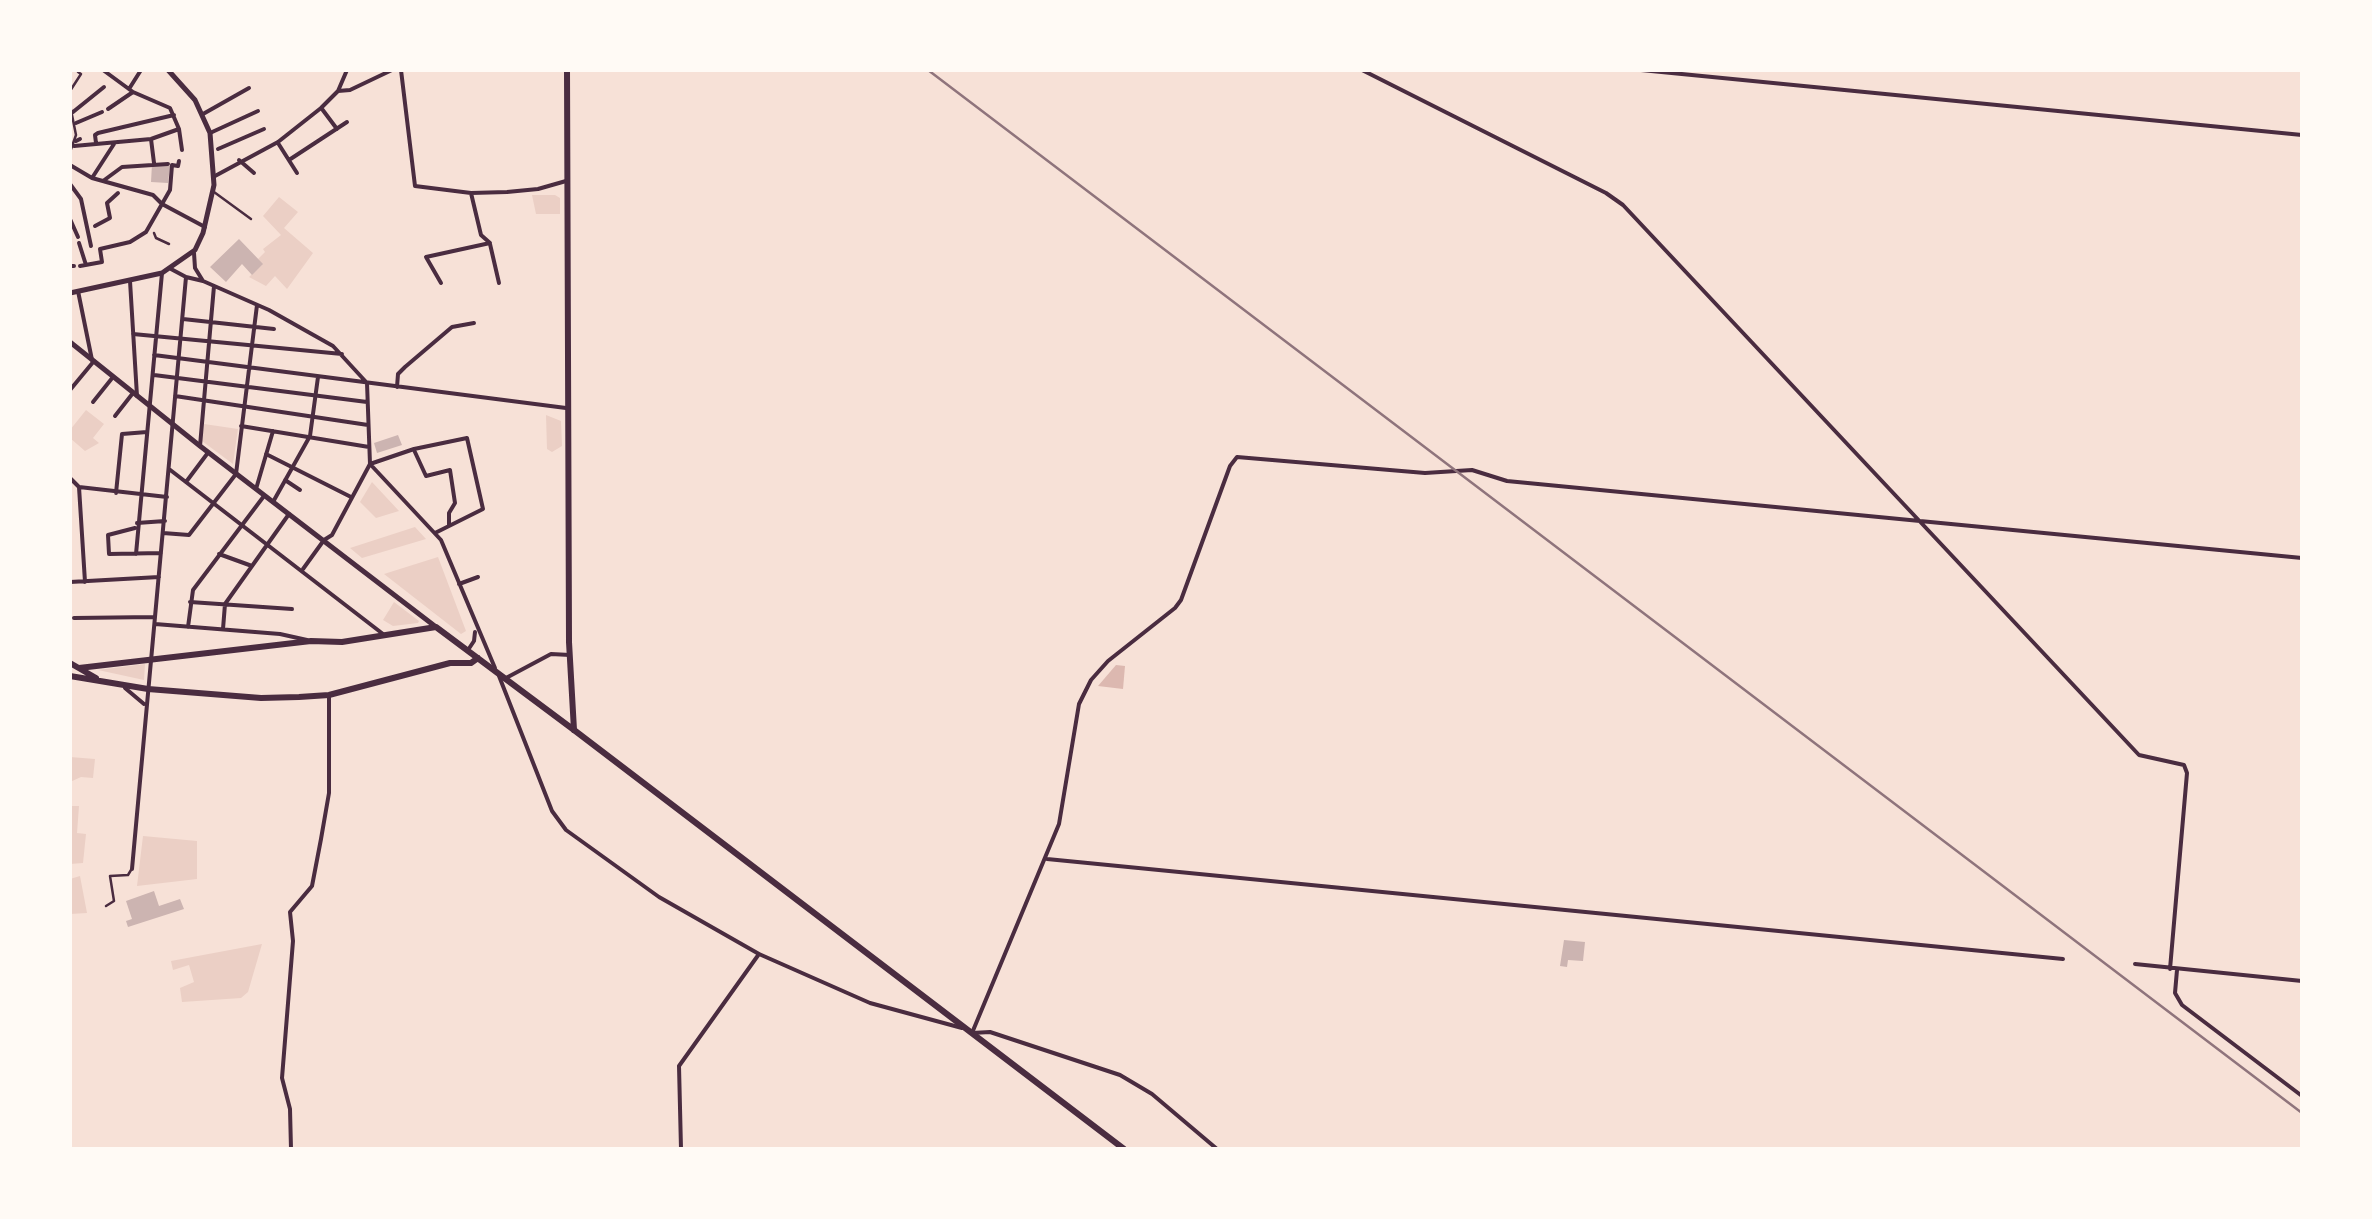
<!DOCTYPE html>
<style>
body{margin:0}
#map{position:relative;width:2372px;height:1219px;overflow:hidden;background:#f7e1d7;font-family:"Source Sans 3",sans-serif}
canvas{display:block}
.frame{position:absolute;inset:0;border:72px solid #fffaf5;pointer-events:none}
</style>
<div id="map">
<canvas width="2372" height="1219"></canvas>
<div class="frame"></div>
</div>
<script>
const ctx = document.querySelector('canvas').getContext('2d');
ctx.lineJoin = 'round';
function paint(path, color) { ctx.fillStyle = color; ctx.fill(path, 'evenodd'); }
const poly = rows => new Path2D(rows.map(r => 'M' + r).join(''));
function trace(path, color, width, dash) { ctx.strokeStyle = color; ctx.lineWidth = width; ctx.lineCap = dash ? 'butt' : 'round'; ctx.setLineDash(dash || []); ctx.stroke(path); }
paint(poly([
 [532,195,555,195,560,198,560,214,536,214],
 [279,197,298,212,284,228,313,253,287,289,275,276,266,286,249,277,262,265,258,259,265,252,263,249,281,235,263,216],
 [86,410,104,424,93,438,99,443,85,451,70,438,70,430],
 [546,415,561,421,562,446,552,452,547,449],
 [204,424,238,429,233,464,202,441],
 [372,482,399,511,376,518,360,502],
 [415,527,426,539,362,558,350,548],
 [438,557,466,631,461,634,384,574],
 [394,602,419,621,418,623,393,626,383,620],
 [145,664,144,680,98,670,137,665],
 [70,757,95,759,93,778,81,777,70,782],
 [70,806,79,806,77,833,86,834,83,863,70,864],
 [143,836,197,841,197,879,137,886],
 [80,876,87,913,70,914,70,879],
 [262,944,248,992,241,998,182,1002,180,988,194,982,189,965,173,970,171,961]
]), '#ebcfc5');
paint(poly([
 [1116,665,1125,666,1123,689,1098,686]
]), '#dcb8b0');
paint(poly([
 [152,164,170,166,168,183,151,182],
 [239,239,263,264,252,275,242,264,226,282,210,267],
 [398,435,402,445,377,453,374,443],
 [154,891,159,906,180,899,184,909,128,927,126,921,132,919,126,901],
 [1564,940,1585,942,1583,961,1568,960,1567,967,1560,966]
]), '#ccb4b1');
trace(poly([
 [70,91,81,74,78,72],
 [154,233,156,238,169,244]
]), '#4a2c40', 2.5);
trace(poly([
 [214,192,251,219],
 [106,906,114,901,110,876,128,875,131,870]
]), '#4a2c40', 2.5);
trace(poly([
 [70,105,76,135,70,152]
]), '#4a2c40', 2.5);
trace(poly([
 [103,70,133,92,170,108,179,129,182,150],
 [401,70,415,186,471,193,507,192,538,189,566,181],
 [1362,70,1606,193,1623,205,2139,755,2184,765,2187,773,2170,969],
 [1641,70,2302,135],
 [129,89,141,70],
 [338,91,350,90,392,70],
 [108,109,133,92],
 [322,109,337,129],
 [73,112,104,87],
 [203,114,249,88],
 [76,123,102,112],
 [210,133,258,111],
 [151,139,154,163],
 [76,141,80,139],
 [96,143,95,135,98,133,174,115],
 [278,143,297,173],
 [74,146,151,139,179,129],
 [218,149,264,129],
 [239,160,254,173],
 [289,160,347,122],
 [70,165,92,178,153,195,162,204,205,227],
 [215,176,278,142,321,108,338,91,347,70],
 [92,178,114,144],
 [103,181,122,167,168,164],
 [70,184,81,199,91,246],
 [70,219,78,237],
 [95,226,110,218,107,203,118,193],
 [79,243,86,265],
 [490,244,499,283],
 [194,253,195,268,203,281,269,310,333,346,367,383,370,464,441,540,495,668],
 [70,266,74,266],
 [80,266,102,262,100,249,130,242,146,232,170,190,172,165,178,166,179,161],
 [171,269,186,277,203,281],
 [130,281,137,396],
 [441,283,426,257,490,243,481,235,471,193],
 [78,291,92,360],
 [183,319,274,329],
 [133,334,342,354],
 [154,355,566,408],
 [154,375,367,402],
 [397,387,398,374,405,367,452,327,474,323],
 [70,390,94,361],
 [175,396,368,425],
 [93,402,113,377],
 [115,416,133,393],
 [241,426,369,447],
 [200,446,214,286],
 [414,450,426,476,450,470,455,503,449,513,449,526],
 [266,454,351,497],
 [370,464,414,449,467,438,483,509,435,533],
 [169,469,383,634],
 [70,478,79,487],
 [285,480,300,490],
 [186,482,207,454],
 [79,487,85,582],
 [79,487,167,497],
 [256,489,273,431],
 [116,493,122,434,147,432],
 [273,502,310,436,318,377],
 [137,523,165,521],
 [135,528,108,535,109,554,161,553],
 [163,533,189,535,236,474,257,305],
 [136,554,162,273],
 [219,554,252,566],
 [303,569,324,540,332,535,370,464],
 [70,582,159,577],
 [459,584,478,577],
 [190,602,292,609],
 [74,618,154,617],
 [155,624,280,634,307,640],
 [188,627,193,590,264,496],
 [223,629,225,604,289,514],
 [468,650,474,641,475,632],
 [499,676,552,811,566,830,659,897,759,954,870,1003,962,1028],
 [506,678,551,654,570,655],
 [125,688,144,704],
 [1047,859,2063,959],
 [132,869,186,277],
 [2135,964,2302,981],
 [2177,970,2175,993,2182,1005,2302,1096],
 [291,1149,290,1109,282,1078,293,941,290,912,312,886,321,839,329,793,329,695],
 [681,1149,679,1066,759,954],
 [1217,1149,1152,1094,1120,1075,990,1032,972,1033,1059,824,1079,704,1091,680,1108,661,1175,608,1181,600,1230,466,1237,457,1425,473,1472,470,1507,481,2302,558]
]), '#4a2c40', 4);
trace(poly([
 [70,293,162,273,195,250,203,233,214,185,210,133,195,100,168,70],
 [70,342,200,446,436,627]
]), '#4a2c40', 5);
trace(poly([
 [567,70,569,642,574,730],
 [70,663,96,678],
 [79,668,311,641,342,642,436,627,574,730],
 [70,676,148,689,261,698,299,697,329,695,450,663,471,663,478,658]
]), '#4a2c40', 6);
trace(poly([
 [574,730,1124,1149]
]), '#4a2c40', 6);
trace(poly([
 [928,70,2302,1113]
]), '#8f747c', 2.5);
</script>
